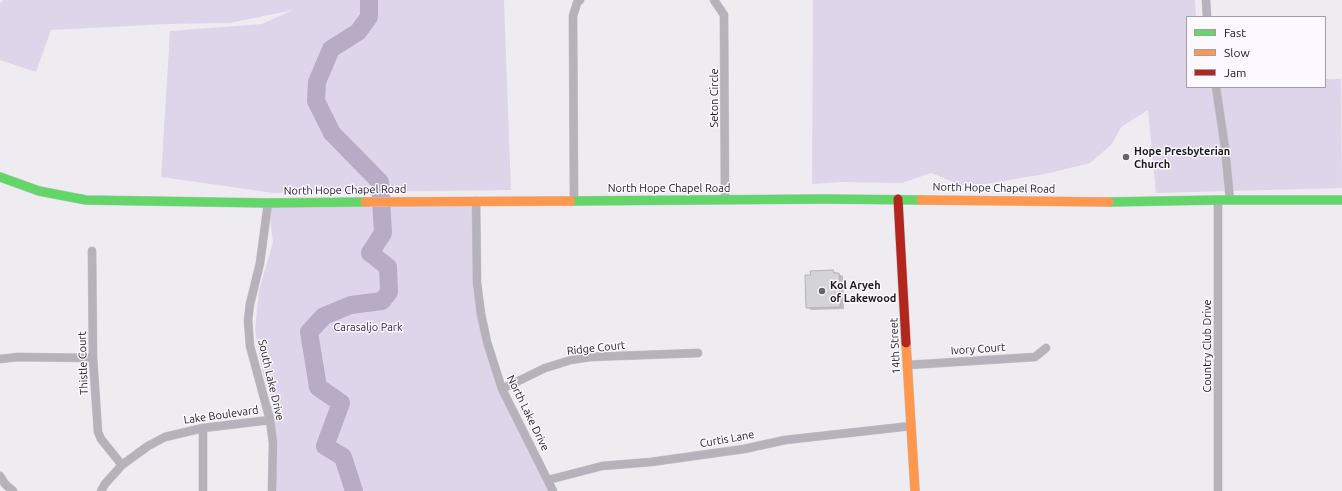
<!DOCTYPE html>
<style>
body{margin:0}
#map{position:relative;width:1342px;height:491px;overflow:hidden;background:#eeecf1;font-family:Ubuntu,sans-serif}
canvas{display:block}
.legend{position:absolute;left:1186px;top:16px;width:140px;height:72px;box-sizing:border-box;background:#fbf8ff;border:1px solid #a19fa5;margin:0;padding:5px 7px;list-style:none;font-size:12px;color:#1b1a1d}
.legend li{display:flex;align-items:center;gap:8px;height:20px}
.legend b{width:20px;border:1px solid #a19fa5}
</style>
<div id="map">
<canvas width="1342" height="491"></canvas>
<ul class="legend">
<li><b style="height:5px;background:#63d668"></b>Fast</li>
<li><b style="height:5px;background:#ff974d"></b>Slow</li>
<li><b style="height:5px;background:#b3261e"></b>Jam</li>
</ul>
</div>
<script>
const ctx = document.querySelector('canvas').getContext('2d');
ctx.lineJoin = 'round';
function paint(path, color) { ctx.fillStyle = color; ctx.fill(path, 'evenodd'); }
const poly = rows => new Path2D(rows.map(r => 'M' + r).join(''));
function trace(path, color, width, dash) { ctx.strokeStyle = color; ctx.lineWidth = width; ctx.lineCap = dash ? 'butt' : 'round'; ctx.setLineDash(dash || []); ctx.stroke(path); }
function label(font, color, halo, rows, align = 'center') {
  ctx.font = font + ' Ubuntu,sans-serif'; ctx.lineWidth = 3; ctx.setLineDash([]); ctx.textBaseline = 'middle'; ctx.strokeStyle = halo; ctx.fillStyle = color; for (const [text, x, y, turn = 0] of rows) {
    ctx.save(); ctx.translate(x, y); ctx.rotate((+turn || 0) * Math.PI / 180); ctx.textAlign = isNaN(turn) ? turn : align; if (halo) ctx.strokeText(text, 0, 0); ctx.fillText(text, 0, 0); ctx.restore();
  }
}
paint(poly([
 [2,0,504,0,511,190,274,193,161,177,170,31,262,24,293,10,230,23,167,24,51,30,36,72,0,60,0,3,3,1],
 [813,0,1195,0,1196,17,1187,17,1187,87,1325,87,1325,79,1341,79,1342,188,1156,193,1148,110,1121,127,1112,144,1090,163,1045,174,985,184,961,185,931,173,902,183,840,182,812,184],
 [476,201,477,283,502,389,553,491,272,491,266,403,273,405,263,374,255,330,259,290,273,242,268,203]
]), '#dfd5eb');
paint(poly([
 [833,271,843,276,844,309,811,310,807,307,812,275]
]), '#0003');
trace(poly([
 [354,491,343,457,325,446,341,403,318,387,309,332,324,316,351,305,382,301,389,292,388,267,370,253,383,233,380,182,332,133,316,101,317,82,331,49,358,32,369,17,369,0]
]), '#b7abc5', 18);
const building = poly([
 [833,270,834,273,839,273,840,307,806,308,805,275,811,275,810,271,833,270]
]);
paint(building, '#d4d3d7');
trace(building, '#b5b3b7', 1);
const street = poly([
 [714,0,724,15,725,200],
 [1206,0,1207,17],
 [1216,87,1225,148,1230,200],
 [574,200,573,16,577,3,580,0],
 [1218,200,1218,491],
 [476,201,477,283,481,314,487,342,502,389,553,491],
 [268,203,260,263,250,304,248,320,250,346,270,420,273,443,272,491],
 [92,251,93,358,98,432,101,439,122,465],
 [0,359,18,357,93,358],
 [908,365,1035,357,1046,348],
 [502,389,545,368,571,360,590,357,698,353],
 [203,428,203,491],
 [0,476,5,484,13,491],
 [548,480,602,466,651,462,701,455,744,449,785,440,911,426],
 [101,491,105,484,122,465,148,446,165,437,203,428,270,420]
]);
const fast = poly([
 [0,177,39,191,86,200,268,203,365,202],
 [571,201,825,199,921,200],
 [1109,202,1218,200,1342,200]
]);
const slow = poly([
 [921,200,1109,202],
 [365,202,571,201],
 [906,343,915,491]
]);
const jam = poly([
 [898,199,906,343]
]);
trace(street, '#c8c7ca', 9);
trace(fast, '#c8c7ca', 10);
trace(slow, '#c8c7ca', 10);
trace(jam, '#c8c7ca', 10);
trace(street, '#b6b1bb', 8);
trace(fast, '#63d668', 9);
trace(slow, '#ff974d', 9);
trace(jam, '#b3261e', 9);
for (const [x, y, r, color] of [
 [1126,157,4,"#656467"],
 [822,291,4,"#656467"]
]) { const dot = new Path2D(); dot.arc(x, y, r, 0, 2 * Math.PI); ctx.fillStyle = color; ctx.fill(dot); trace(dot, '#fbf8ff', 1.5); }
label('11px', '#1b1a1d', '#fbf8ff', [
 ["Seton Circle",714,98,-90],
 ["North Hope Chapel Road",669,188],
 ["North Hope Chapel Road",994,188,1],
 ["North Hope Chapel Road",345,190,-1],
 ["14th Street",895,346,-93],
 ["Country Club Drive",1207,346,-90],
 ["Ridge Court",596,348,-6],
 ["Ivory Court",978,349,-4],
 ["Thistle Court",83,363,-92],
 ["South Lake Drive",271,380,77],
 ["North Lake Drive",528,413,64],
 ["Lake Boulevard",221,415,-8],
 ["Curtis Lane",727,439,-10]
]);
label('bold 11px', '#1b1a1d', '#fbf8ff', [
 ["Hope Presbyterian",1134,151],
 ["Church",1134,164],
 ["Kol Aryeh",830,285],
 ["of Lakewood",830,298]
], 'left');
label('11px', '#361e4c', '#fbf8ff', [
 ["Carasaljo Park",368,327]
]);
</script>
